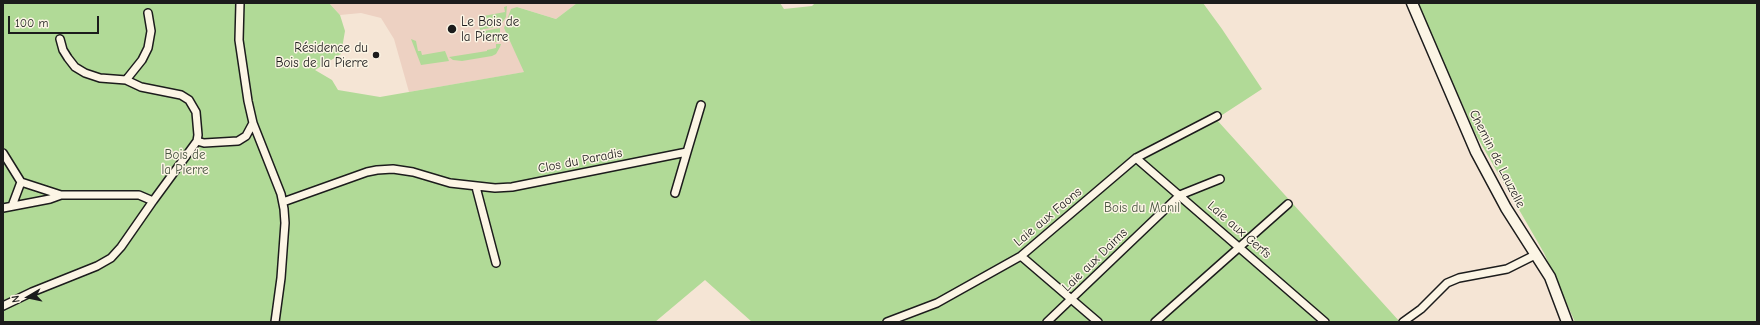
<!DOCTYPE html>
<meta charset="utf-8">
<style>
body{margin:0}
#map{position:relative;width:1760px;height:325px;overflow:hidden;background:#f5e5d5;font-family:"Comic Neue",sans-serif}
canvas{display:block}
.frame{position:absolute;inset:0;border:4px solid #1c1c1c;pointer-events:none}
.north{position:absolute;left:8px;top:277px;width:40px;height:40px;-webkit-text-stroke:3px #fcf5e5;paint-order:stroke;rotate:261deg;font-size:11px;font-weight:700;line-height:16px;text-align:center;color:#1c1c1c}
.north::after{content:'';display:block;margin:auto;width:14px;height:18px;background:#1c1c1c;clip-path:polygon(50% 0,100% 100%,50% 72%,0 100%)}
.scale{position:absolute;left:8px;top:16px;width:91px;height:18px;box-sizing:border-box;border:2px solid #1c1c1c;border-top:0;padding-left:5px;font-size:12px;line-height:14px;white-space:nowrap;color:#1c1c1c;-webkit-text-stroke:3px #fcf5e5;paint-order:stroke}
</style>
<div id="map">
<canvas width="1760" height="325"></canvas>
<div class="frame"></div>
<div class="north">N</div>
<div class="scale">100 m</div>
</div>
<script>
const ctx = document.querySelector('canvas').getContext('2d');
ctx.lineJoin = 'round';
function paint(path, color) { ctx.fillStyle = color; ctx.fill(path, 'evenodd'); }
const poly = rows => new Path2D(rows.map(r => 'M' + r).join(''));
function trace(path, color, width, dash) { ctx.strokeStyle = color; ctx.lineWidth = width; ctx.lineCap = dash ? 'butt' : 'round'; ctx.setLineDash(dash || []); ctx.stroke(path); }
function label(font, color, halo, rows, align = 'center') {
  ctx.font = font + ' "Comic Neue",sans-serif'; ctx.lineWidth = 3; ctx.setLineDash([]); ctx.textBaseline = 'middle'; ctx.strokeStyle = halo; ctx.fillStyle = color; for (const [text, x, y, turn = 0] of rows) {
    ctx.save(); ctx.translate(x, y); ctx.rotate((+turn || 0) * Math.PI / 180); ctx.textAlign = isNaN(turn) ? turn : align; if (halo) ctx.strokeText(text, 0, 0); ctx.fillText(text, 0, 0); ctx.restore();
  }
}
paint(poly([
 [329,3,577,3,556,19,517,7,504,28,525,72,409,92,394,39,381,18,361,13,340,15]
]), '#edd1c2');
paint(poly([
 [3,3,329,3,340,15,345,31,341,54,315,70,332,80,338,90,380,97,524,72,504,28,511,9,517,7,556,19,577,3,780,3,784,9,812,6,815,3,1203,3,1222,29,1262,89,1216,119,1400,322,752,322,705,280,655,322,3,322],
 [1417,3,1757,3,1757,322,1575,322,1544,253,1476,135],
 [507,6,506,17,500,26,480,30,478,17,505,12,504,7],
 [500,28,500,41,495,42,494,33,484,35,484,31],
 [411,39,416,41,418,51,421,51,422,55,445,51,449,61,421,65],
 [496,44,501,44,500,47,496,54,492,56,462,61,453,60,449,57,487,51,487,50,496,48]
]), '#b1da97');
const street = poly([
 [240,3,239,40,248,101,253,123,281,194,284,209,285,223,281,278,275,322],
 [60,39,63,50,68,58,75,67,85,73,100,78,126,80,141,87,181,95,189,100,196,112,198,135,197,141],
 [126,80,142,60,148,48,151,31,148,13],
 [687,152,701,105],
 [3,153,21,182],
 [1136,158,1325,322],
 [21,182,61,195],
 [476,187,496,263],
 [283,202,367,172,377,170,393,169,413,172,450,183,495,188,512,187,687,152,675,193],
 [12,206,21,182],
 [3,208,50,199,61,195,139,195,153,201],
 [1021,256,1098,322],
 [3,306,32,292,97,266,111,258,121,247,153,201,197,141,204,143,238,141,246,136,253,123],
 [887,322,937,303,1021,256,1136,158,1217,116],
 [1047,322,1180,195,1220,179],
 [1155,322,1288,204],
 [1403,322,1421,309,1447,283,1459,278,1507,269,1535,255]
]);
const secondary = poly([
 [1412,3,1476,152,1506,208,1550,277,1567,322]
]);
trace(street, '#1c1c1c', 10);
trace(secondary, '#1c1c1c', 13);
trace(street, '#fcf5e5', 7);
trace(secondary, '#fcf5e5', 10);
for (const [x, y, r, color] of [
 [452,29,5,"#1c1c1c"],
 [376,55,4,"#1c1c1c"]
]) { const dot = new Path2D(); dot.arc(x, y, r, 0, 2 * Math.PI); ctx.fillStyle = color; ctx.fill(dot); trace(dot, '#fcf5e5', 1.5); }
label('13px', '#1c1c1c', '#fcf5e5', [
 ["Le Bois de",461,22],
 ["la Pierre",461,37],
 ["Résidence du",368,48,"right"],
 ["Bois de la Pierre",368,63,"right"]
], 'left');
label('13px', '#495541', '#fcf5e5', [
 ["Bois de",185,155],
 ["la Pierre",185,170],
 ["Bois du Manil",1142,208]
]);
label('13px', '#1c1c1c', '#fcf5e5', [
 ["Chemin de Lauzelle",1497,159,63],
 ["Clos du Paradis",580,161,-11],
 ["Laie aux Faons",1048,217,-40],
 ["Laie aux Cerfs",1239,230,41],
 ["Laie aux Daims",1095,260,-44]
]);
</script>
